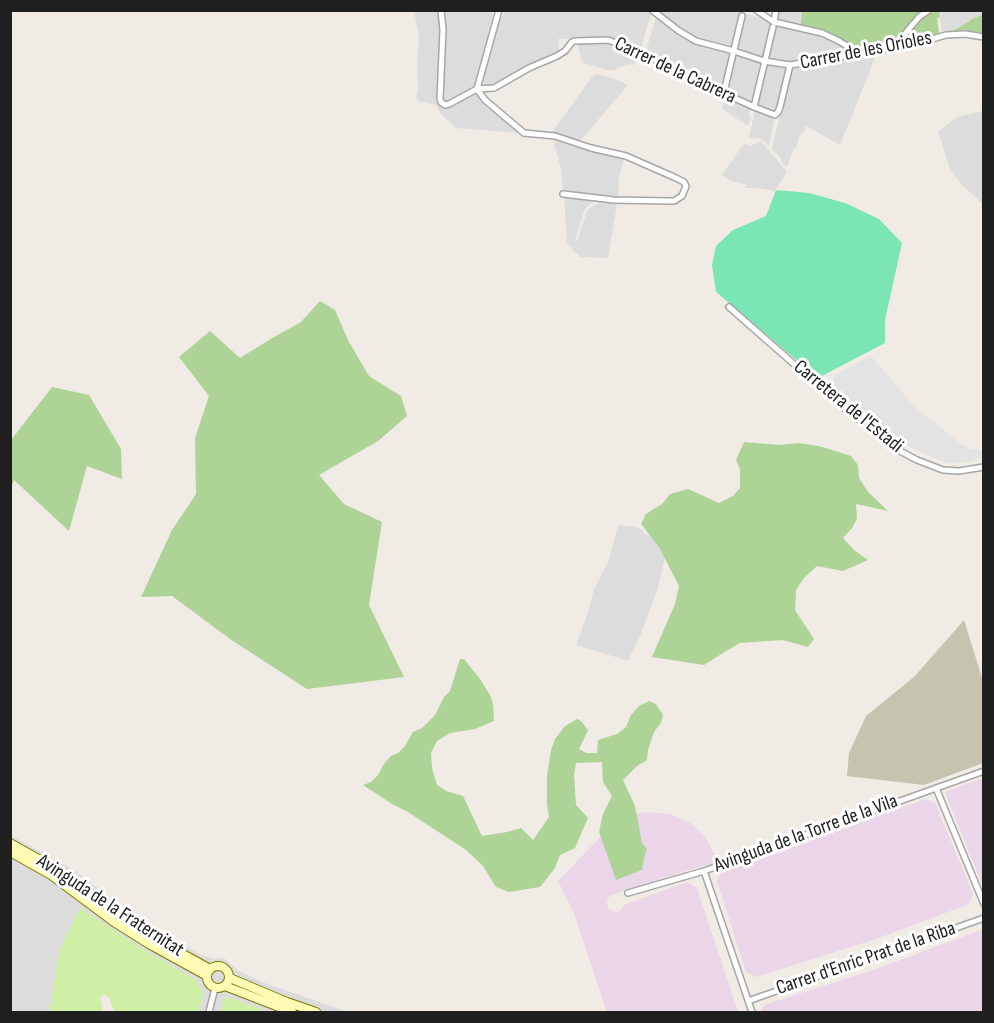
<!DOCTYPE html>
<style>
body{margin:0}
#map{position:relative;width:994px;height:1023px;overflow:hidden;background:#f0ebe4;font-family:"Sofia Sans Condensed",sans-serif}
canvas{display:block}
.frame{position:absolute;inset:0;border:12px solid #1f1f1f;pointer-events:none}
</style>
<div id="map">
<canvas width="994" height="1023"></canvas>
<div class="frame"></div>
</div>
<script>
const ctx = document.querySelector('canvas').getContext('2d');
ctx.lineJoin = 'round';
function paint(path, color) { ctx.fillStyle = color; ctx.fill(path, 'evenodd'); }
const poly = rows => new Path2D(rows.map(r => 'M' + r).join(''));
function trace(path, color, width, dash) { ctx.strokeStyle = color; ctx.lineWidth = width; ctx.lineCap = dash ? 'butt' : 'round'; ctx.setLineDash(dash || []); ctx.stroke(path); }
function label(font, color, halo, rows, align = 'center') {
  ctx.font = font + ' "Sofia Sans Condensed",sans-serif'; ctx.lineWidth = 6; ctx.setLineDash([]); ctx.textBaseline = 'middle'; ctx.strokeStyle = halo; ctx.fillStyle = color; for (const [text, x, y, turn = 0] of rows) {
    ctx.save(); ctx.translate(x, y); ctx.rotate((+turn || 0) * Math.PI / 180); ctx.textAlign = isNaN(turn) ? turn : align; if (halo) ctx.strokeText(text, 0, 0); ctx.fillText(text, 0, 0); ctx.restore();
  }
}
paint(poly([
 [642,10,651,14,641,48,607,36,558,39,559,51,525,66,496,83,485,85,483,81,495,31,499,19,507,11],
 [414,11,438,11,440,36,437,104,444,108,450,107,478,93,519,131,519,133,456,128,441,114,436,105,418,101,416,97,418,87,417,62,419,37],
 [444,11,491,11,493,15,476,85,447,101,442,99,447,36],
 [658,11,741,11,732,47,697,38,686,32],
 [779,11,802,11,801,25,777,20],
 [939,11,983,11,983,14,970,20,970,21,952,31,942,32],
 [746,14,762,18,771,23,763,56,760,56,738,48],
 [656,17,685,39,696,44,728,53,729,56,723,83,711,83,697,77,646,51],
 [776,25,822,36,840,45,842,48,842,50,840,52,791,62,777,60,768,58],
 [605,42,638,54,634,65,628,64,614,70,607,70,584,63,581,59,578,44],
 [877,53,840,145,805,125,806,129,799,137,796,148,794,149,787,166,784,165,779,156,772,149,791,68,824,61],
 [738,56,760,63,752,103,728,90,735,59],
 [767,65,786,69,776,110,773,112,757,105],
 [596,74,615,79,628,85,579,142,552,132,592,77],
 [726,97,751,108,749,116,751,118,748,126,722,109],
 [755,110,774,119,769,146,762,139,749,138],
 [983,111,984,111,983,204,961,184,950,169,938,131,960,116],
 [553,140,585,150,624,158,619,179,618,197,563,192,561,168],
 [761,141,787,172,775,191,757,188,745,188,747,185,729,180,722,175,744,143,749,146],
 [564,196,596,200,585,208,575,241,577,241,587,212,590,208,601,202,617,203,608,258,581,257,575,252,567,243],
 [618,525,636,527,642,530,646,535,654,534,668,545,657,591,642,631,629,659,629,661,576,645,587,615,594,589,609,560],
 [10,835,74,870,113,900,199,954,214,959,221,958,225,959,239,971,262,982,348,1012,268,1012,228,997,223,999,221,1012,199,1012,203,992,196,980,146,951,60,949,49,1012,11,1012]
]), '#dddcdc');
paint(poly([
 [983,778,984,778,983,887,945,792],
 [926,799,935,803,973,894,969,904,879,938,756,977,746,972,717,881,721,873],
 [647,812,670,814,692,824,706,838,718,862,688,870,611,895,608,898,607,903,608,908,611,911,618,912,621,910,624,905,687,882,697,888,738,1012,607,1012,574,913,558,881,610,827,635,814],
 [981,930,984,931,983,1012,760,1012,764,1005,876,969]
]), '#ead6e8');
paint(poly([
 [964,620,983,681,983,763,924,785,847,776,849,753,866,716,914,677]
]), '#c6c4af');
paint(poly([
 [80,908,146,951,196,980,203,992,199,1012,114,1012,109,997,104,994,100,997,103,1012,49,1012,60,949],
 [228,997,268,1012,221,1012,223,999]
]), '#cfeea6');
paint(poly([
 [802,11,924,11,913,20,894,43,886,46,864,48,851,45,824,31,801,25],
 [939,11,940,17,937,18,939,33,913,41,907,40,907,35,920,19,928,14],
 [983,14,983,34,963,31,952,31,970,21,970,20],
 [320,301,335,310,348,340,369,376,401,396,407,416,378,441,319,475,344,504,382,522,369,605,404,677,307,689,230,639,172,596,141,597,172,530,196,494,195,438,209,396,179,357,210,331,240,358,274,337,301,322],
 [52,387,89,395,121,449,122,479,87,466,69,531,14,480,11,488,11,440],
 [744,442,780,445,798,443,819,446,851,456,858,465,859,478,868,492,888,511,856,504,857,519,852,528,843,538,854,550,868,560,843,571,817,566,804,578,796,590,795,610,814,639,808,647,783,640,740,643,726,651,704,665,652,657,675,604,679,586,659,547,641,524,646,514,662,504,670,494,688,489,719,503,733,496,740,488,740,469,736,460],
 [460,659,464,659,480,679,490,695,493,704,494,721,475,729,450,733,437,741,431,753,432,768,437,785,446,791,463,796,482,836,507,832,521,828,533,840,549,817,547,804,547,776,551,750,555,739,565,726,577,719,581,721,588,730,579,749,586,753,597,753,598,740,617,734,626,727,631,715,639,706,649,701,656,704,663,715,661,723,654,732,648,750,647,760,637,766,623,780,635,806,642,843,647,849,644,857,642,870,616,880,599,832,603,814,612,796,603,782,602,762,576,763,574,775,576,805,588,818,575,848,560,855,555,868,540,887,509,892,496,887,483,866,466,850,408,812,392,804,363,785,371,782,378,775,384,764,391,756,398,753,405,746,413,732,422,728,435,715,444,697,450,691]
]), '#add396');
paint(poly([
 [776,190,809,193,845,203,879,219,902,243,885,320,885,343,818,378,716,292,712,265,716,246,733,230,766,216]
]), '#7ce5b4');
paint(poly([
 [870,355,915,407,961,444,972,450,977,449,983,451,983,456,970,462,948,463,918,451,907,445,881,427,833,387,835,375]
]), '#e3e3e3');
const street = poly([
 [441,10,443,30,440,99,441,102,445,105,449,104,477,89,494,88,529,68,557,56,565,51,572,42,575,41,608,40,643,53,678,72,754,107,775,115,778,112,780,107,790,65],
 [652,10,679,31,696,41,734,51,764,61,790,65,911,45,946,35,965,34,984,37],
 [756,10,774,22,822,33,839,41,858,53],
 [774,22,776,10],
 [901,46,902,39,908,30,919,17,929,10],
 [477,89,485,100,524,133,555,136,591,148,626,156,676,178,684,182,686,186,682,196,674,201,670,201,614,200,563,194],
 [477,89,499,10],
 [724,92,742,16],
 [754,107,773,27],
 [729,307,844,408,900,451,917,460,943,470,959,471,984,467],
 [936,788,984,904],
 [704,871,752,1012],
 [628,893,704,871,984,771],
 [748,1001,984,918],
 [209,1012,215,988]
]);
const secondary = poly([
 [10,843,62,872,119,915,172,948,210,969],
 [10,852,51,875,114,922,149,944,207,976],
 '207 977a11 11 0 1 1 22 0a11 11 0 1 1-22 0Z',
 [230,978,287,1002,316,1012],
 [225,986,292,1012]
]);
trace(street, '#a6a6a6', 8);
trace(secondary, '#787b00', 10);
trace(street, '#fff', 5);
trace(secondary, '#fefcb4', 8);
label('20px', '#1f1f1f', '#fff', [
 ["Carrer de les Orioles",866,51,-11],
 ["Carrer de la Cabrera",675,71,25],
 ["Carretera de l'Estadi",848,407,39],
 ["Avinguda de la Torre de la Vila",806,834,-20],
 ["Avinguda de la Fraternitat",110,906,33],
 ["Carrer d'Enric Prat de la Riba",866,959,-19]
]);
</script>
